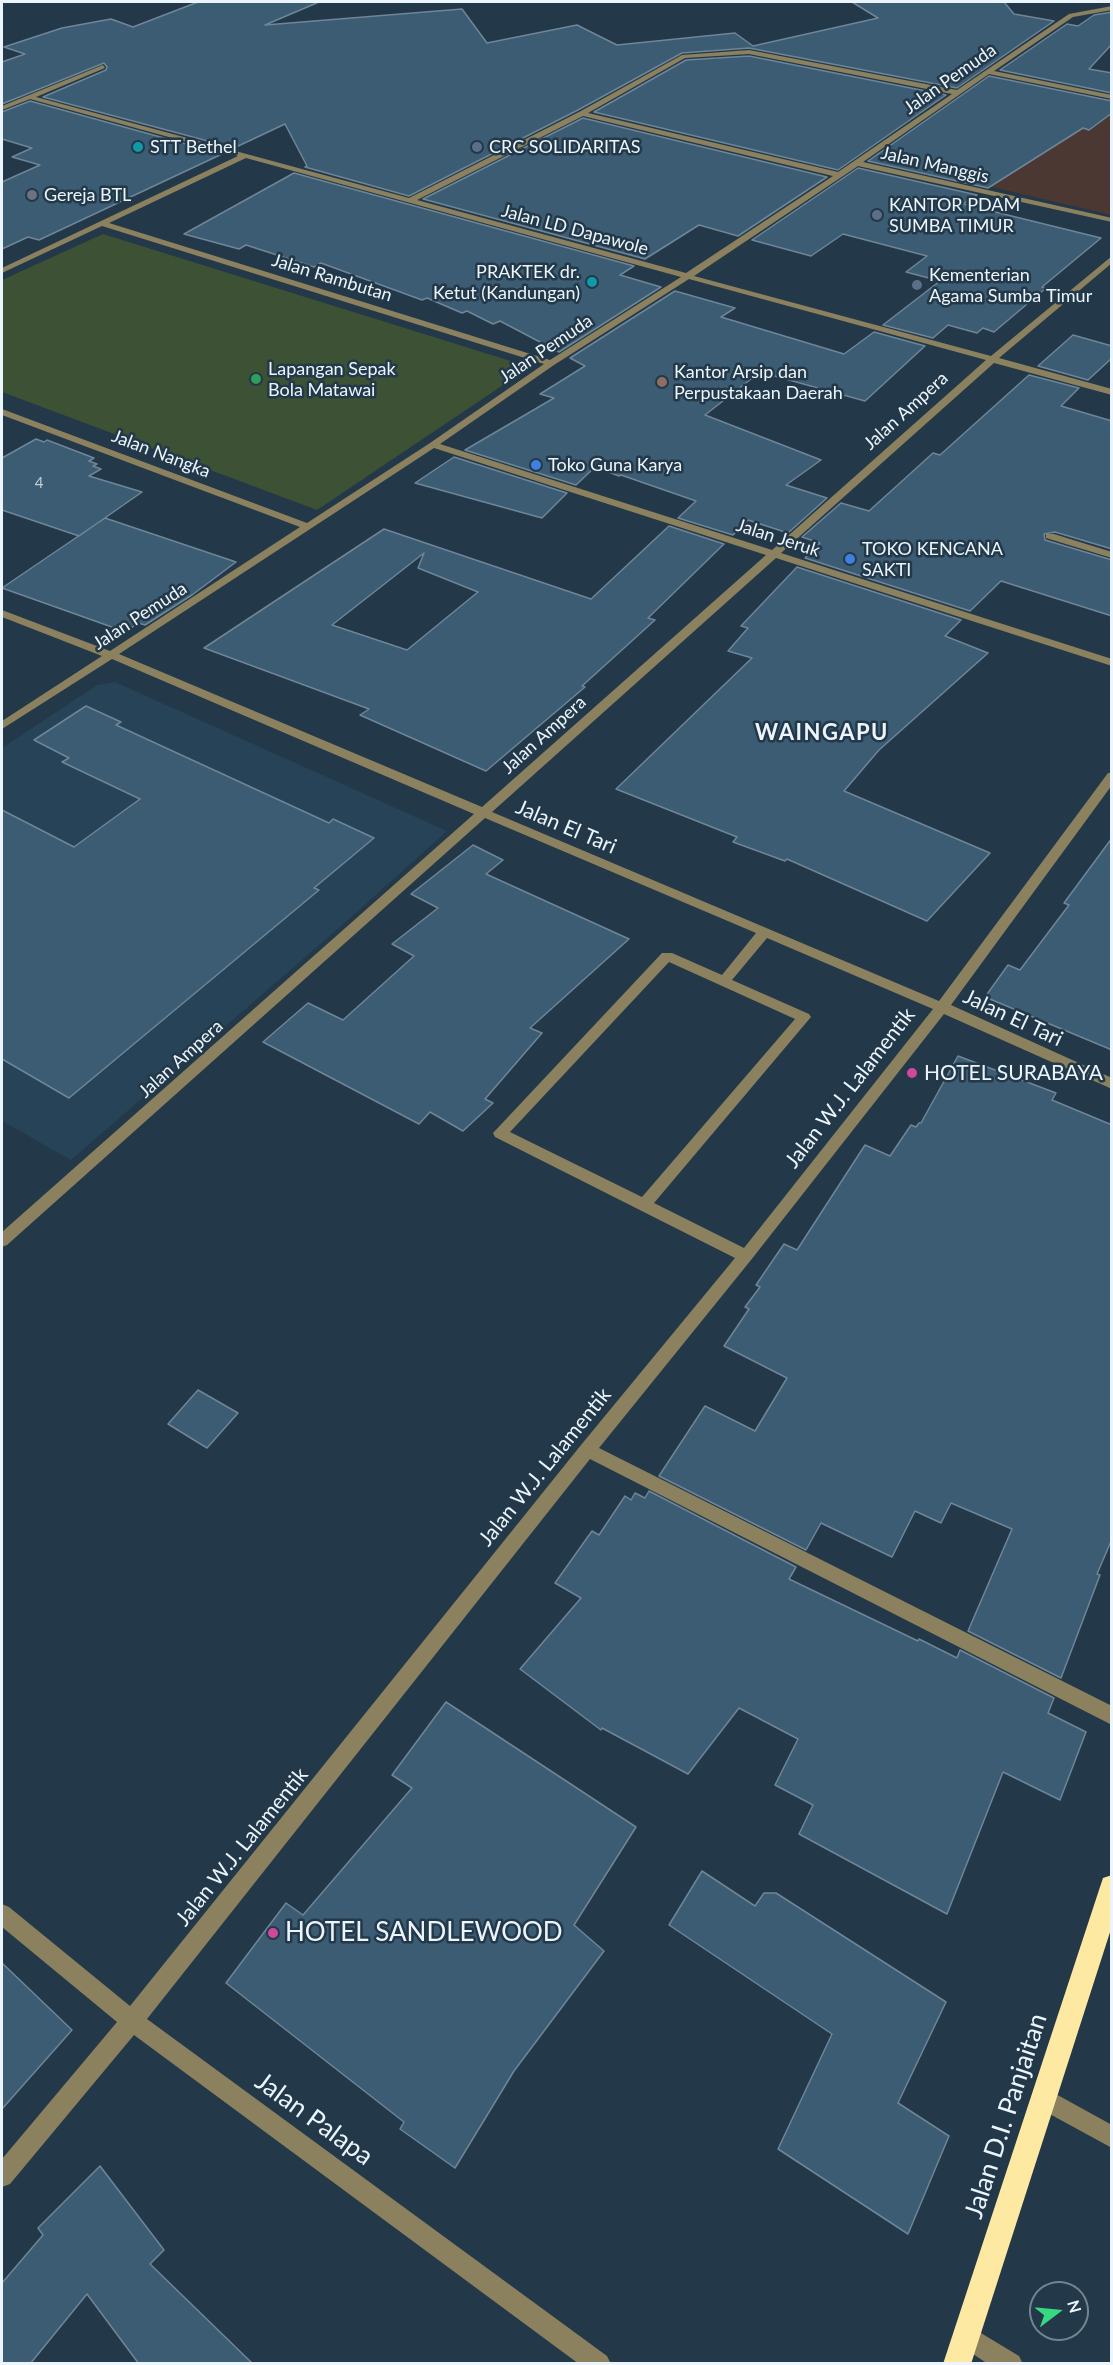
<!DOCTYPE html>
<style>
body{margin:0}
#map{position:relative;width:1113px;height:2365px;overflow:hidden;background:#233848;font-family:Lato,sans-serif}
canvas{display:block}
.frame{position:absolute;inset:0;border:3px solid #ebf5fd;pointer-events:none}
.north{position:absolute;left:1029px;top:2281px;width:60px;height:60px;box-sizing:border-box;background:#233848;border:2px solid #738490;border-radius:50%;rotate:74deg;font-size:16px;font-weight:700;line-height:24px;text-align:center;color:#ebf5fd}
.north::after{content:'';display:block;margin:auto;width:21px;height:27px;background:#38d880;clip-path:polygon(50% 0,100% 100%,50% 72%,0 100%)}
</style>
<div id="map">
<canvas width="1113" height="2365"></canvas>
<div class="frame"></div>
<div class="north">N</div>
</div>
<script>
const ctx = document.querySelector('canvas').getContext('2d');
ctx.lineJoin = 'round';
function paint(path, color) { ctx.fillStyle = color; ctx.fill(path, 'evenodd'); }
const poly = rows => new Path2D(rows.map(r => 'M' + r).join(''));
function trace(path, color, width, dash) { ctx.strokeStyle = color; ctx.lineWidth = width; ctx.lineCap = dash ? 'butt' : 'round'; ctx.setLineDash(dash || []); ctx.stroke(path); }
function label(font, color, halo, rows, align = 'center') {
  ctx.font = font + ' Lato,sans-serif'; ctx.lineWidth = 5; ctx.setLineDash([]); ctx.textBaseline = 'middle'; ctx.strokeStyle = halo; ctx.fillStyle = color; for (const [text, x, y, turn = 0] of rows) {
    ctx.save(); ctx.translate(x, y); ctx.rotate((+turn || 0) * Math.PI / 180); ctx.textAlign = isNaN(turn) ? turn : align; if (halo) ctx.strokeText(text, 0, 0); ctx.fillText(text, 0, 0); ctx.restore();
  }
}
paint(poly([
 [115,682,447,831,340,927,71,1160,2,1121,2,748,97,685]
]), '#274357');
paint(poly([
 [1111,104,1111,215,881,161]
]), '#4c3832');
paint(poly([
 [103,234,530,367,317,510,2,392,2,280]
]), '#3d5135');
const building = poly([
 [198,2,319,2,265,25,462,9,487,43,577,25,617,45,735,33,753,46,878,18,852,2,1004,2,1014,14,1054,21,957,88,749,48,682,53,578,110,409,196,305,167,307,166,285,124,234,148,43,97,106,70,107,67,104,63,2,104,2,62,25,54,4,47,62,28,111,19,133,27,198,2],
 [1112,12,1112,44,1089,69,1112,73,1112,93,1000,70,1067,24,1078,26,1094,15,1112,12],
 [749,56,946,95,838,170,594,112,686,60,749,56],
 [989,76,1112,101,1112,113,1089,130,1083,128,988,188,868,161,989,76],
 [30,101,222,154,39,240,28,237,2,249,2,182,40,165,12,157,32,148,2,139,2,112,30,101],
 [583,118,827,177,738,236,699,225,645,259,423,199,583,118],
 [858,168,977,195,963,204,1101,238,1042,287,1046,288,994,332,983,328,977,333,948,325,933,338,883,325,940,281,906,272,927,256,843,234,811,256,752,240,858,168],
 [294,173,634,266,620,275,661,287,559,352,500,321,493,324,467,311,462,313,427,298,422,300,321,263,314,267,246,245,239,249,184,234,294,173],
 [675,291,735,308,721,317,844,354,874,332,925,346,865,401,760,372,705,415,821,460,786,485,827,498,788,533,748,520,733,535,678,518,696,501,621,475,619,476,595,467,576,485,465,450,554,398,540,394,585,366,570,358,675,291],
 [1073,335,1112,346,1112,358,1088,380,1038,366,1073,335],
 [1029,375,1079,388,1061,406,1112,421,1112,549,1055,532,1044,534,1045,540,1112,560,1112,616,1001,581,970,611,805,558,820,543,802,537,841,503,869,511,933,453,940,455,1029,375],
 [36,439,44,442,47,440,94,458,89,461,97,464,93,466,101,469,89,476,142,492,79,536,2,510,2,458,36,439],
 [454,457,567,493,542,518,415,483,454,457],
 [105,518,236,562,192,595,145,625,138,623,126,632,2,588,105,518],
 [669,526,724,544,648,618,655,620,582,686,585,687,486,771,360,715,369,709,204,648,384,529,591,599,669,526],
 [424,553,418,568,478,592,407,650,332,625,424,553],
 [797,567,961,620,945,636,988,653,879,750,844,791,990,853,927,921,787,859,785,861,733,842,737,837,616,789,752,658,728,651,748,628,741,626,797,567],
 [86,706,121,722,116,725,329,823,333,819,374,838,314,888,319,890,69,1098,2,1059,2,810,74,847,140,799,62,762,69,758,34,740,86,706],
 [1112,838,1112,1050,985,997,1008,965,1020,970,1069,905,1064,903,1112,838],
 [473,845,503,860,486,874,629,939,530,1028,542,1033,485,1099,493,1103,463,1131,430,1112,419,1124,263,1042,308,1003,343,1020,414,956,392,944,438,908,411,894,473,845],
 [958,1056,1056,1093,1052,1100,1112,1125,1112,1539,1097,1574,1100,1575,1061,1678,968,1631,1012,1529,951,1503,941,1523,915,1511,892,1557,821,1523,806,1550,659,1476,705,1406,755,1431,787,1378,724,1346,749,1309,745,1307,760,1287,756,1285,784,1244,797,1250,865,1145,890,1156,911,1125,916,1127,919,1123,921,1123,958,1056],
 [198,1390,238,1413,207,1448,168,1424,198,1390],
 [649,1491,796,1567,789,1579,918,1641,919,1639,957,1658,960,1650,1054,1698,1048,1713,1086,1732,1060,1800,1003,1772,947,1914,799,1834,813,1805,775,1785,798,1739,739,1708,688,1774,602,1728,601,1730,520,1669,581,1598,555,1583,592,1531,599,1535,625,1496,631,1500,635,1493,645,1498,649,1491],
 [446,1702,636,1827,574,1925,604,1951,514,2071,455,2168,400,2129,404,2122,226,1983,286,1903,303,1915,412,1788,392,1775,446,1702],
 [702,1871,755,1906,764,1893,776,1893,946,2002,898,2103,949,2136,908,2234,778,2149,832,2034,669,1925,702,1871],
 [2,1963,72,2030,2,2109,2,1963],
 [100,2166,164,2250,150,2264,253,2364,139,2364,87,2294,30,2364,2,2364,2,2283,43,2235,38,2228,100,2166]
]);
paint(building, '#3b5c73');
trace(building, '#6f8698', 1.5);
paint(poly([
 [1112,6,1112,10,1073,17,994,71,1112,95,1112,99,989,74,863,162,1112,218,1112,222,858,166,694,276,991,356,1112,256,1112,263,999,358,1112,389,1112,395,994,363,781,553,1112,659,1112,666,776,558,492,812,939,1001,1108,773,1112,773,1112,785,951,1005,1112,1078,1112,1089,944,1014,751,1260,599,1448,1112,1706,1112,1725,590,1459,147,2019,607,2356,611,2364,579,2364,134,2035,10,2184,2,2187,2,2159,117,2022,2,1927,2,1904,9,1907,130,2006,581,1445,735,1258,495,1137,493,1133,662,953,672,953,722,975,756,933,485,818,7,1245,2,1247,2,1232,474,814,112,659,2,729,2,721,102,656,2,617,2,610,110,651,300,527,2,415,2,409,307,523,430,443,544,364,102,226,2,273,2,268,238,156,30,99,2,110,2,106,103,65,105,68,36,97,409,198,579,112,682,55,749,50,957,90,1069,14,1112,6],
 [749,54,952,94,838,172,588,113,685,58,749,54],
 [583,116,833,176,686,273,417,200,583,116],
 [246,158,681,277,550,360,109,223,246,158],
 [689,279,986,360,772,550,440,444,554,365,689,279],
 [434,448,766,555,482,807,119,654,434,448],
 [767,938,933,1009,744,1248,654,1203,811,1017,809,1014,732,980,767,938],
 [669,962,795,1019,642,1197,510,1132,669,962],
 [1046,534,1054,534,1112,552,1112,558,1046,538,1046,534],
 [1043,2087,1112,2125,1112,2148,1035,2106,1032,2098,1035,2090,1043,2087],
 [966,2324,1019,2356,1023,2364,988,2364,958,2344,954,2336,958,2328,966,2324]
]), '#8b815e');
paint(poly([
 [1112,1875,1112,1926,971,2364,943,2364,1100,1887,1103,1878,1112,1875]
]), '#fee9a3');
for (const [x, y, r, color] of [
 [138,147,6,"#0f9aa8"],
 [477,147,6,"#5c6f8a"],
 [32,195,6,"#6b7280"],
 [877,215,6,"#5c6f8a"],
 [592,282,6,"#0f9aa8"],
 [917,285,6,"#5c6f8a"],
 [256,379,6,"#2e9e5b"],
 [662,382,6,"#8d6e63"],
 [536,465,6,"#3f7fe0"],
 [850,559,6,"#3f7fe0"],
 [912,1073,6,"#d1479c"],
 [273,1933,6,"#d1479c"]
]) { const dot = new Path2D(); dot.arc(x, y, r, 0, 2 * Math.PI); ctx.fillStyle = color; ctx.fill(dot); trace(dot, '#233848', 2); }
label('15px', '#bfcfda', null, [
 ["4",39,483]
]);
label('18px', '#ebf5fd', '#233848', [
 ["Jalan Pemuda",950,79,-35],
 ["Jalan Manggis",935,165,13],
 ["Jalan LD Dapawole",575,230,15],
 ["Jalan Rambutan",332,278,17],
 ["Jalan Pemuda",546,349,-34],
 ["Jalan Ampera",906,411,-42],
 ["Jalan Nangka",161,454,21],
 ["Jalan Jeruk",778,538,18],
 ["Jalan Pemuda",140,616,-33],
 ["Jalan Ampera",544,735,-42],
 ["Jalan Ampera",181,1059,-42]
]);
label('18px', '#ebf5fd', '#233848', [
 ["STT Bethel",150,147],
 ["CRC SOLIDARITAS",489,147],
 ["Gereja BTL",44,195],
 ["KANTOR PDAM",889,205],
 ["SUMBA TIMUR",889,226],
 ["PRAKTEK dr.",580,272,"right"],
 ["Ketut (Kandungan)",580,293,"right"],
 ["Kementerian",929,275],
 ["Agama Sumba Timur",929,296],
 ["Lapangan Sepak",268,369],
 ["Bola Matawai",268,390],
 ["Kantor Arsip dan",674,372],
 ["Perpustakaan Daerah",674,393],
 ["Toko Guna Karya",548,465],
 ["TOKO KENCANA",862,549],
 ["SAKTI",862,570]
], 'left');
label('21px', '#ebf5fd', '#233848', [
 ["Jalan El Tari",566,827,23],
 ["Jalan El Tari",1013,1018,25],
 ["Jalan W.J. Lalamentik",850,1088,-52],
 ["Jalan W.J. Lalamentik",545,1467,-51],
 ["Jalan W.J. Lalamentik",242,1847,-51]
]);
label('21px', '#ebf5fd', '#233848', [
 ["HOTEL SURABAYA",924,1073]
], 'left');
ctx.letterSpacing = '1.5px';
label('bold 22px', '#ebf5fd', '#233848', [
 ["WAINGAPU",822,733]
]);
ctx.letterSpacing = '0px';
label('26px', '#ebf5fd', '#233848', [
 ["HOTEL SANDLEWOOD",285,1933]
], 'left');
label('26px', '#ebf5fd', '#233848', [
 ["Jalan D.I. Panjaitan",1006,2116,-72],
 ["Jalan Palapa",314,2119,36]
]);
</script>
